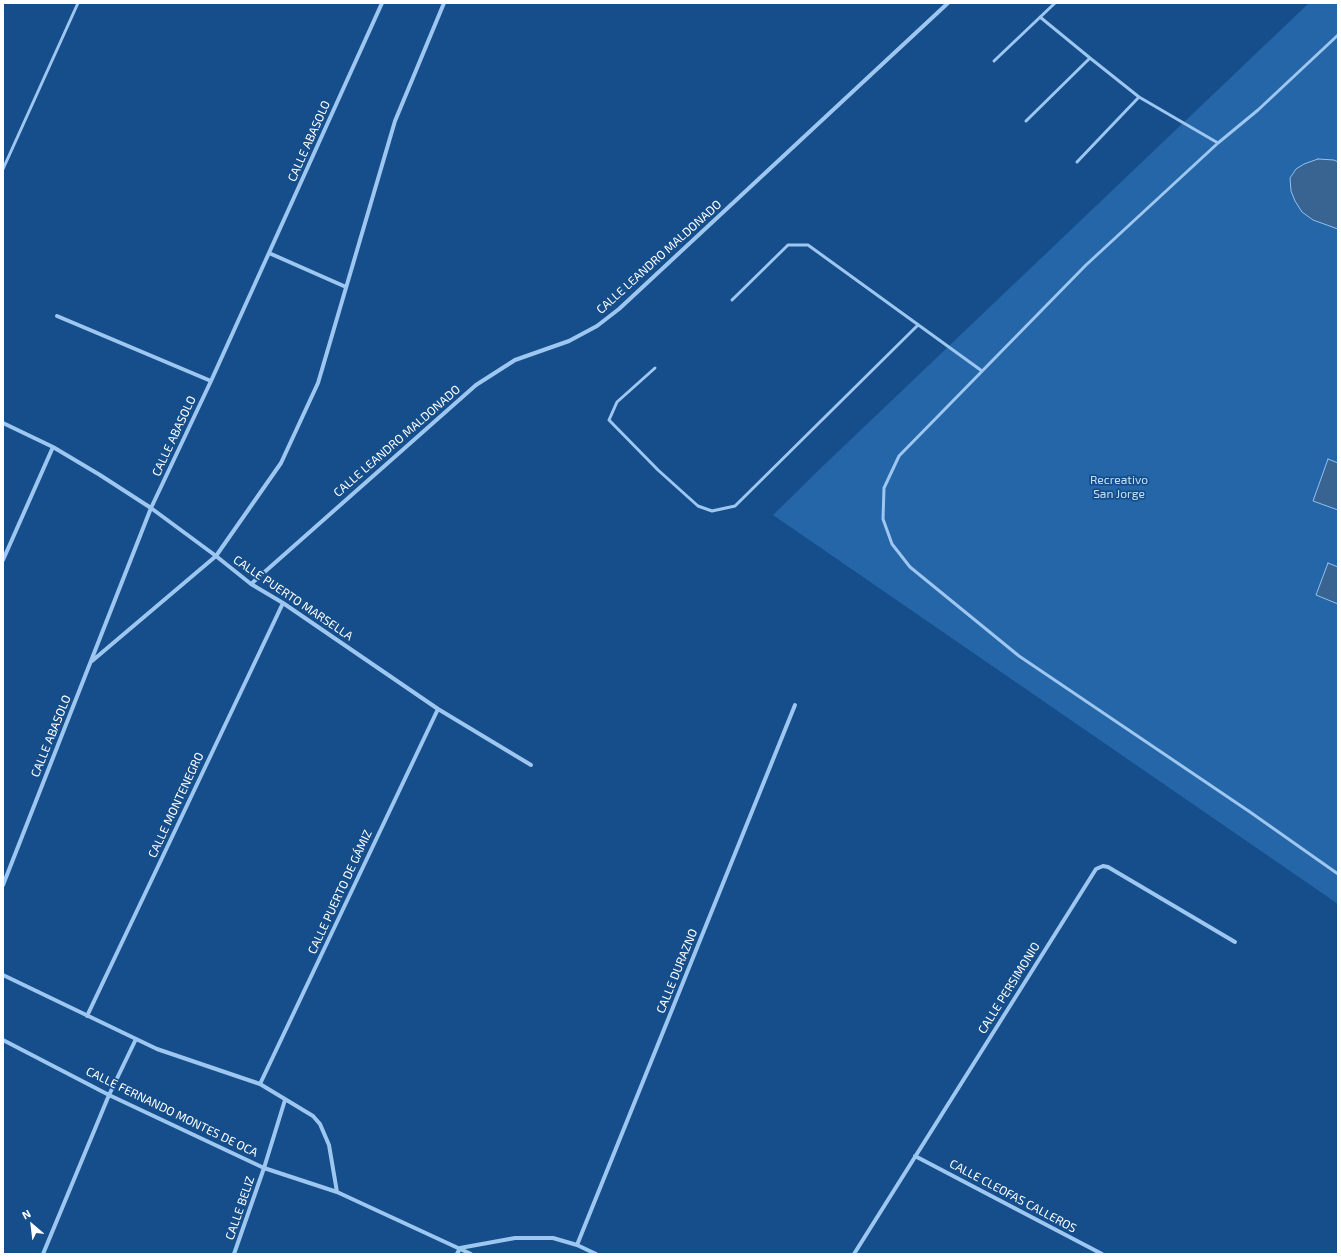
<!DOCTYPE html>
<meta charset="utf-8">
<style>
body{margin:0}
#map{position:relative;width:1341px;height:1257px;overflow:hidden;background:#154e8b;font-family:"Exo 2",sans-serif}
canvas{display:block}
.frame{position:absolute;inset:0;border:4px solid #fff;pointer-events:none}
.north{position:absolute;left:12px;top:1205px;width:40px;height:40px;-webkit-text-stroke:3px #154e8b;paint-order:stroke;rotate:332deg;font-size:11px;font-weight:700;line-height:16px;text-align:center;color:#fff}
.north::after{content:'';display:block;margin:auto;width:14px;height:18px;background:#fff;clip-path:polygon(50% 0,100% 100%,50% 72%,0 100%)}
</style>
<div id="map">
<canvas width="1341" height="1257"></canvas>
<div class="frame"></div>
<div class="north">N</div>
</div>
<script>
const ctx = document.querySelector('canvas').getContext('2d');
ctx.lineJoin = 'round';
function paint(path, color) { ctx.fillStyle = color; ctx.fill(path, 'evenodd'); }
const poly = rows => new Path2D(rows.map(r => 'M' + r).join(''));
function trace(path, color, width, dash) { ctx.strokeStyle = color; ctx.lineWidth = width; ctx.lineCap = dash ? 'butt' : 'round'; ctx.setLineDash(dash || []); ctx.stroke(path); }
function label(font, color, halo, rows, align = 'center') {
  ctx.font = font + ' "Exo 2",sans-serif'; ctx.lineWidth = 3.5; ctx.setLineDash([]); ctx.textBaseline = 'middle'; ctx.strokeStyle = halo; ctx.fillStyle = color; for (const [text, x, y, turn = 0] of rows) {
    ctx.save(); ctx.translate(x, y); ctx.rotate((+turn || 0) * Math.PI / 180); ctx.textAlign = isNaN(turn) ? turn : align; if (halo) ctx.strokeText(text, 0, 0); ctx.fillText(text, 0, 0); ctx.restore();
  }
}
paint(poly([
 [1309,3,1338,3,1338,904,773,515,824,465]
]), '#2466a8');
const water = poly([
 [1318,159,1334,160,1338,162,1338,229,1313,220,1302,212,1295,201,1291,191,1290,178,1296,169,1304,164,1318,159],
 [1328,459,1338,463,1338,510,1313,501,1328,459],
 [1328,563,1338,567,1338,604,1316,595,1328,563]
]);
paint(water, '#396390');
trace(water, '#8fc2f3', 1);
trace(poly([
 [1040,17,1090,58,1139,97,1218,143],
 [1338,35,1258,110,1218,143,1086,265,899,456,884,488,883,519,892,544,910,567,1019,656,1250,812,1338,874],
 [994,61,1055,3],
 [1026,121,1090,58],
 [1077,162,1139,97],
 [3,169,78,3],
 [732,300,788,245,808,245,982,371],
 [655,368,617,402,609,420,658,470,698,506,712,511,735,506,918,325]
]), '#9dc7f0', 3);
trace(poly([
 [269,253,346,287],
 [57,316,211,381],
 [3,423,53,447,100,475,151,508,216,556,251,584,283,603,438,709,531,765],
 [3,560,53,447],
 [251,584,476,385,515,360,569,341,597,326,619,309,948,3],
 [92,661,216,556,281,463,318,383,395,121,444,3],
 [3,885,151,508,211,381,382,3],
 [3,975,157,1049,260,1084,313,1116,320,1124,329,1145,337,1192],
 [87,1016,283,603],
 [3,1040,109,1095,264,1168,337,1192,471,1254],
 [260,1084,438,709],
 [915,1156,1102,1254],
 [577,1245,795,705],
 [43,1254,109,1095,136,1039],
 [234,1254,264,1168,285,1100],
 [457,1254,460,1248,515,1238,553,1238,577,1245,596,1254],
 [854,1254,1096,869,1103,866,1108,867,1235,942]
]), '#9dc7f0', 4);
label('12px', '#fff', '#154e8b', [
 ["CALLE ABASOLO",309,141,-66],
 ["CALLE LEANDRO MALDONADO",659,257,-42],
 ["CALLE ABASOLO",174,436,-65],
 ["CALLE LEANDRO MALDONADO",397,441,-41],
 ["CALLE PUERTO MARSELLA",293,598,34],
 ["CALLE ABASOLO",51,736,-68],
 ["CALLE MONTENEGRO",176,805,-65],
 ["CALLE PUERTO DE GÁMIZ",340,892,-65],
 ["CALLE DURAZNO",677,971,-68],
 ["CALLE PERSIMONIO",1009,988,-58],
 ["CALLE FERNANDO MONTES DE OCA",172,1112,26],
 ["CALLE CLEOFAS CALLEROS",1013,1196,28],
 ["CALLE BELIZ",240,1208,-71]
]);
label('12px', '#c3e0fb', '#154e8b', [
 ["Recreativo",1119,480],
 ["San Jorge",1119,494]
]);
</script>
